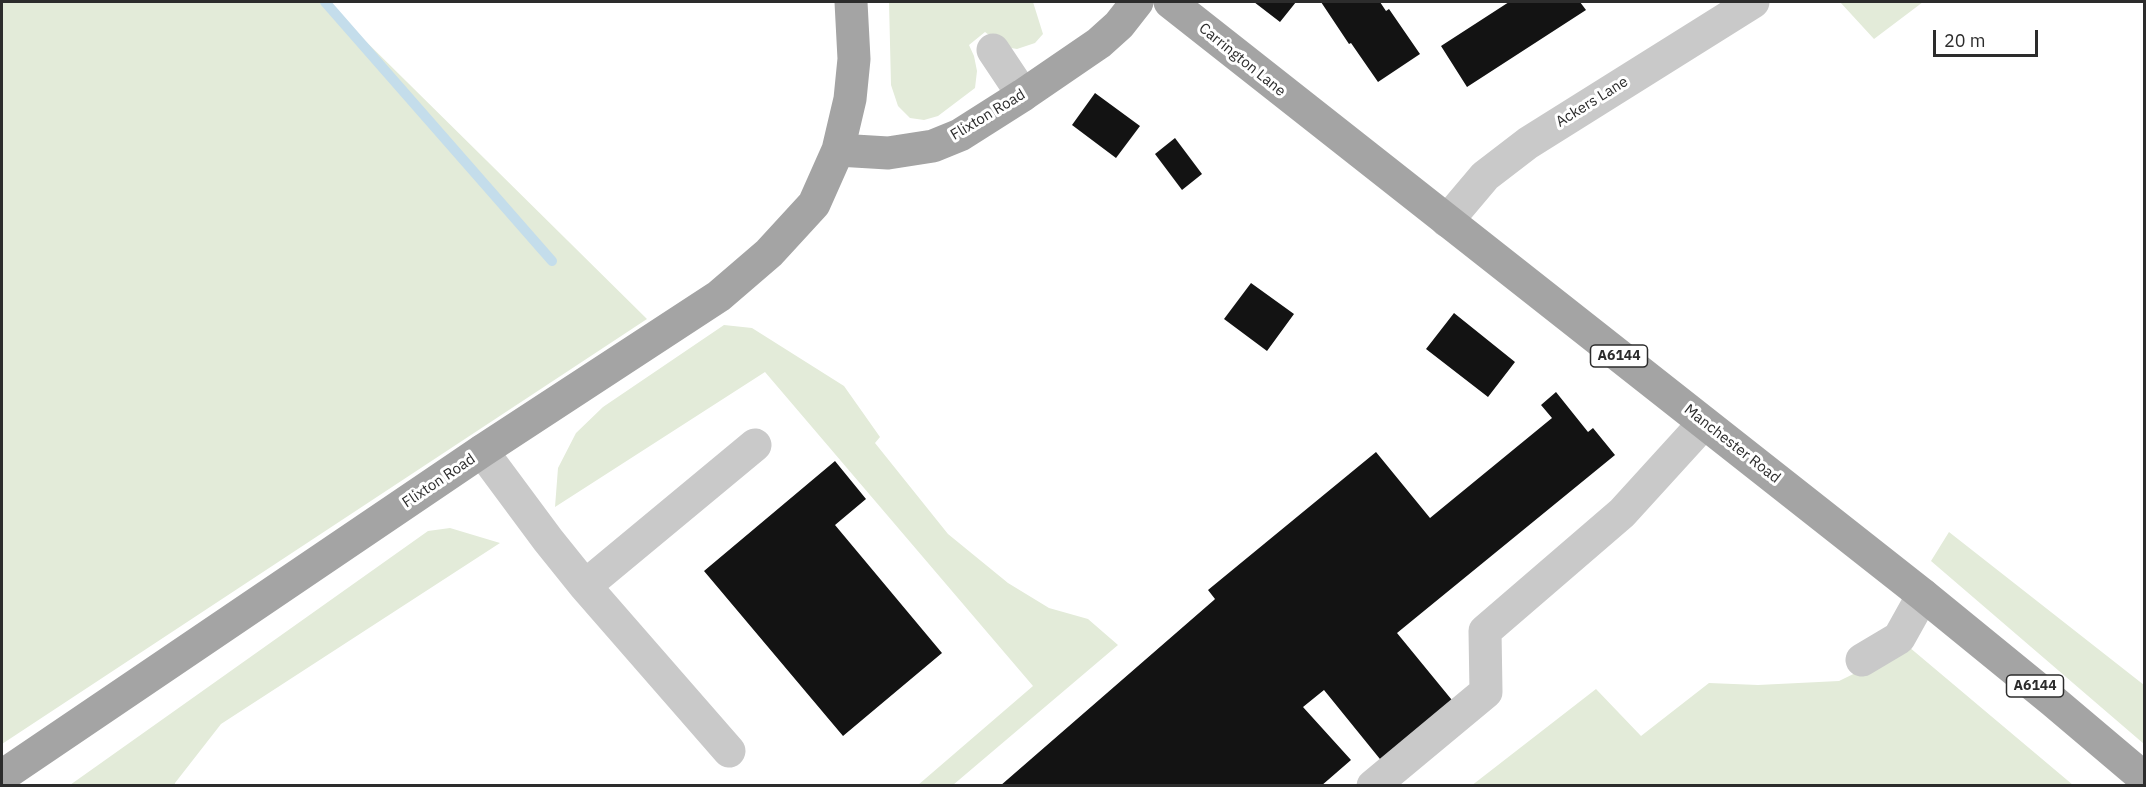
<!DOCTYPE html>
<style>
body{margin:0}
#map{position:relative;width:2146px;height:787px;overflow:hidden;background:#fff;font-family:"IBM Plex Sans",sans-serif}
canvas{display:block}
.frame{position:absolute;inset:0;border:3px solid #2c2c2c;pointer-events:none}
.scale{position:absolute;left:1933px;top:30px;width:105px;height:27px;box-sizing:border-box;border:3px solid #2c2c2c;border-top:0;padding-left:8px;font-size:18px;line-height:21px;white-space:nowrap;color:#2c2c2c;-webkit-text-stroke:4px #fff;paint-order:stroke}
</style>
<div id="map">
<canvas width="2146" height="787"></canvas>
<div class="frame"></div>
<div class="scale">20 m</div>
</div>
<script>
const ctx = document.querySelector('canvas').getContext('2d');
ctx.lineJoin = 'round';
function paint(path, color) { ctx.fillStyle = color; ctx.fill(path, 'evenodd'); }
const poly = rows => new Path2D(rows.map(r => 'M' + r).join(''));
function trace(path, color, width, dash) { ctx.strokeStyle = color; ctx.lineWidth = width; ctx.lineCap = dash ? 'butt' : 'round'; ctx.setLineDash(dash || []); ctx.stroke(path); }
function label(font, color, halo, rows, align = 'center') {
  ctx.font = font + ' "IBM Plex Sans",sans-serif'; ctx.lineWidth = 6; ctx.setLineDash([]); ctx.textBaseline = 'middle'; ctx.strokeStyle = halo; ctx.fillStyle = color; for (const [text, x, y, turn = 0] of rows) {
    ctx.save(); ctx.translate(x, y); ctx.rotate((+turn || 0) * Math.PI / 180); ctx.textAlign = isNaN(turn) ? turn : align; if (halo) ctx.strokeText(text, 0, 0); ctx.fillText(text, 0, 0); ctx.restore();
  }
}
paint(poly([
 [2,2,326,2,647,319,2,744],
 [889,2,1033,2,1043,34,1035,43,1017,49,1005,47,985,32,969,45,974,56,977,71,975,88,938,116,924,120,910,118,898,106,891,85],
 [1840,2,1923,2,1874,39],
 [724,325,752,328,844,386,880,437,875,443,948,534,1008,583,1049,608,1088,619,1118,645,953,785,918,785,1033,686,765,372,555,507,558,468,576,433,603,407],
 [450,528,500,543,221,724,175,783,175,785,70,785,428,531],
 [1949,532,2144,685,2144,744,1931,561],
 [1909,647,2073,785,1471,786,1596,689,1641,736,1709,683,1758,685,1839,681]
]), '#e3ebd9');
trace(poly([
 [325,2,552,261]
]), '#c4ddeb', 10);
paint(poly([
 [1254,2,1296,2,1280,22],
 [1321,2,1380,2,1386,11,1389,9,1420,54,1378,82,1351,43,1349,44],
 [1509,2,1580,2,1586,10,1467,87,1441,46],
 [1095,93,1140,126,1116,158,1072,125],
 [1175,138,1202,174,1182,190,1155,154],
 [1251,283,1294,314,1267,351,1224,319],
 [1454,313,1515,362,1488,397,1426,349],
 [1556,392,1588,432,1593,428,1615,455,1397,633,1456,705,1384,764,1324,690,1303,707,1351,760,1321,786,1000,786,1214,600,1215,599,1208,590,1376,452,1430,518,1552,418,1541,405],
 [835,461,866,499,835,525,942,653,843,736,704,571]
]), '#131313');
trace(poly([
 [993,50,1023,95],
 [1447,221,1485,176,1528,143,1753,2],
 [482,451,548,540,585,586,729,751],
 [585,586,755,445],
 [1862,660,1899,638,1923,595],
 [1373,786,1486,692,1485,631,1622,513,1704,423]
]), '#c9c9c9', 33);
trace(poly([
 [1170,2,1923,595,2053,701,2144,778],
 [838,150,888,153,933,146,960,135,1023,95,1099,43,1119,25,1137,2],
 [2,776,482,451,719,296,769,253,814,204,838,150,850,99,854,59,851,2]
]), '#a4a4a4', 33);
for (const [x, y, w] of [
 [1619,356,57],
 [2035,686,57]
]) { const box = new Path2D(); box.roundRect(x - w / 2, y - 11, w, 22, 4.5); ctx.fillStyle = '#fff'; ctx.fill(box); trace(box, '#2c2c2c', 1.5); }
label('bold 14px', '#2c2c2c', null, [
 ["A6144",1619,356],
 ["A6144",2035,686]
]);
label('15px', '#2c2c2c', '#fff', [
 ["Carrington Lane",1242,60,39],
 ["Ackers Lane",1592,102,-32],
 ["Flixton Road",988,115,-31],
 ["Manchester Road",1732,444,38],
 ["Flixton Road",439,481,-34]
]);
</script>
